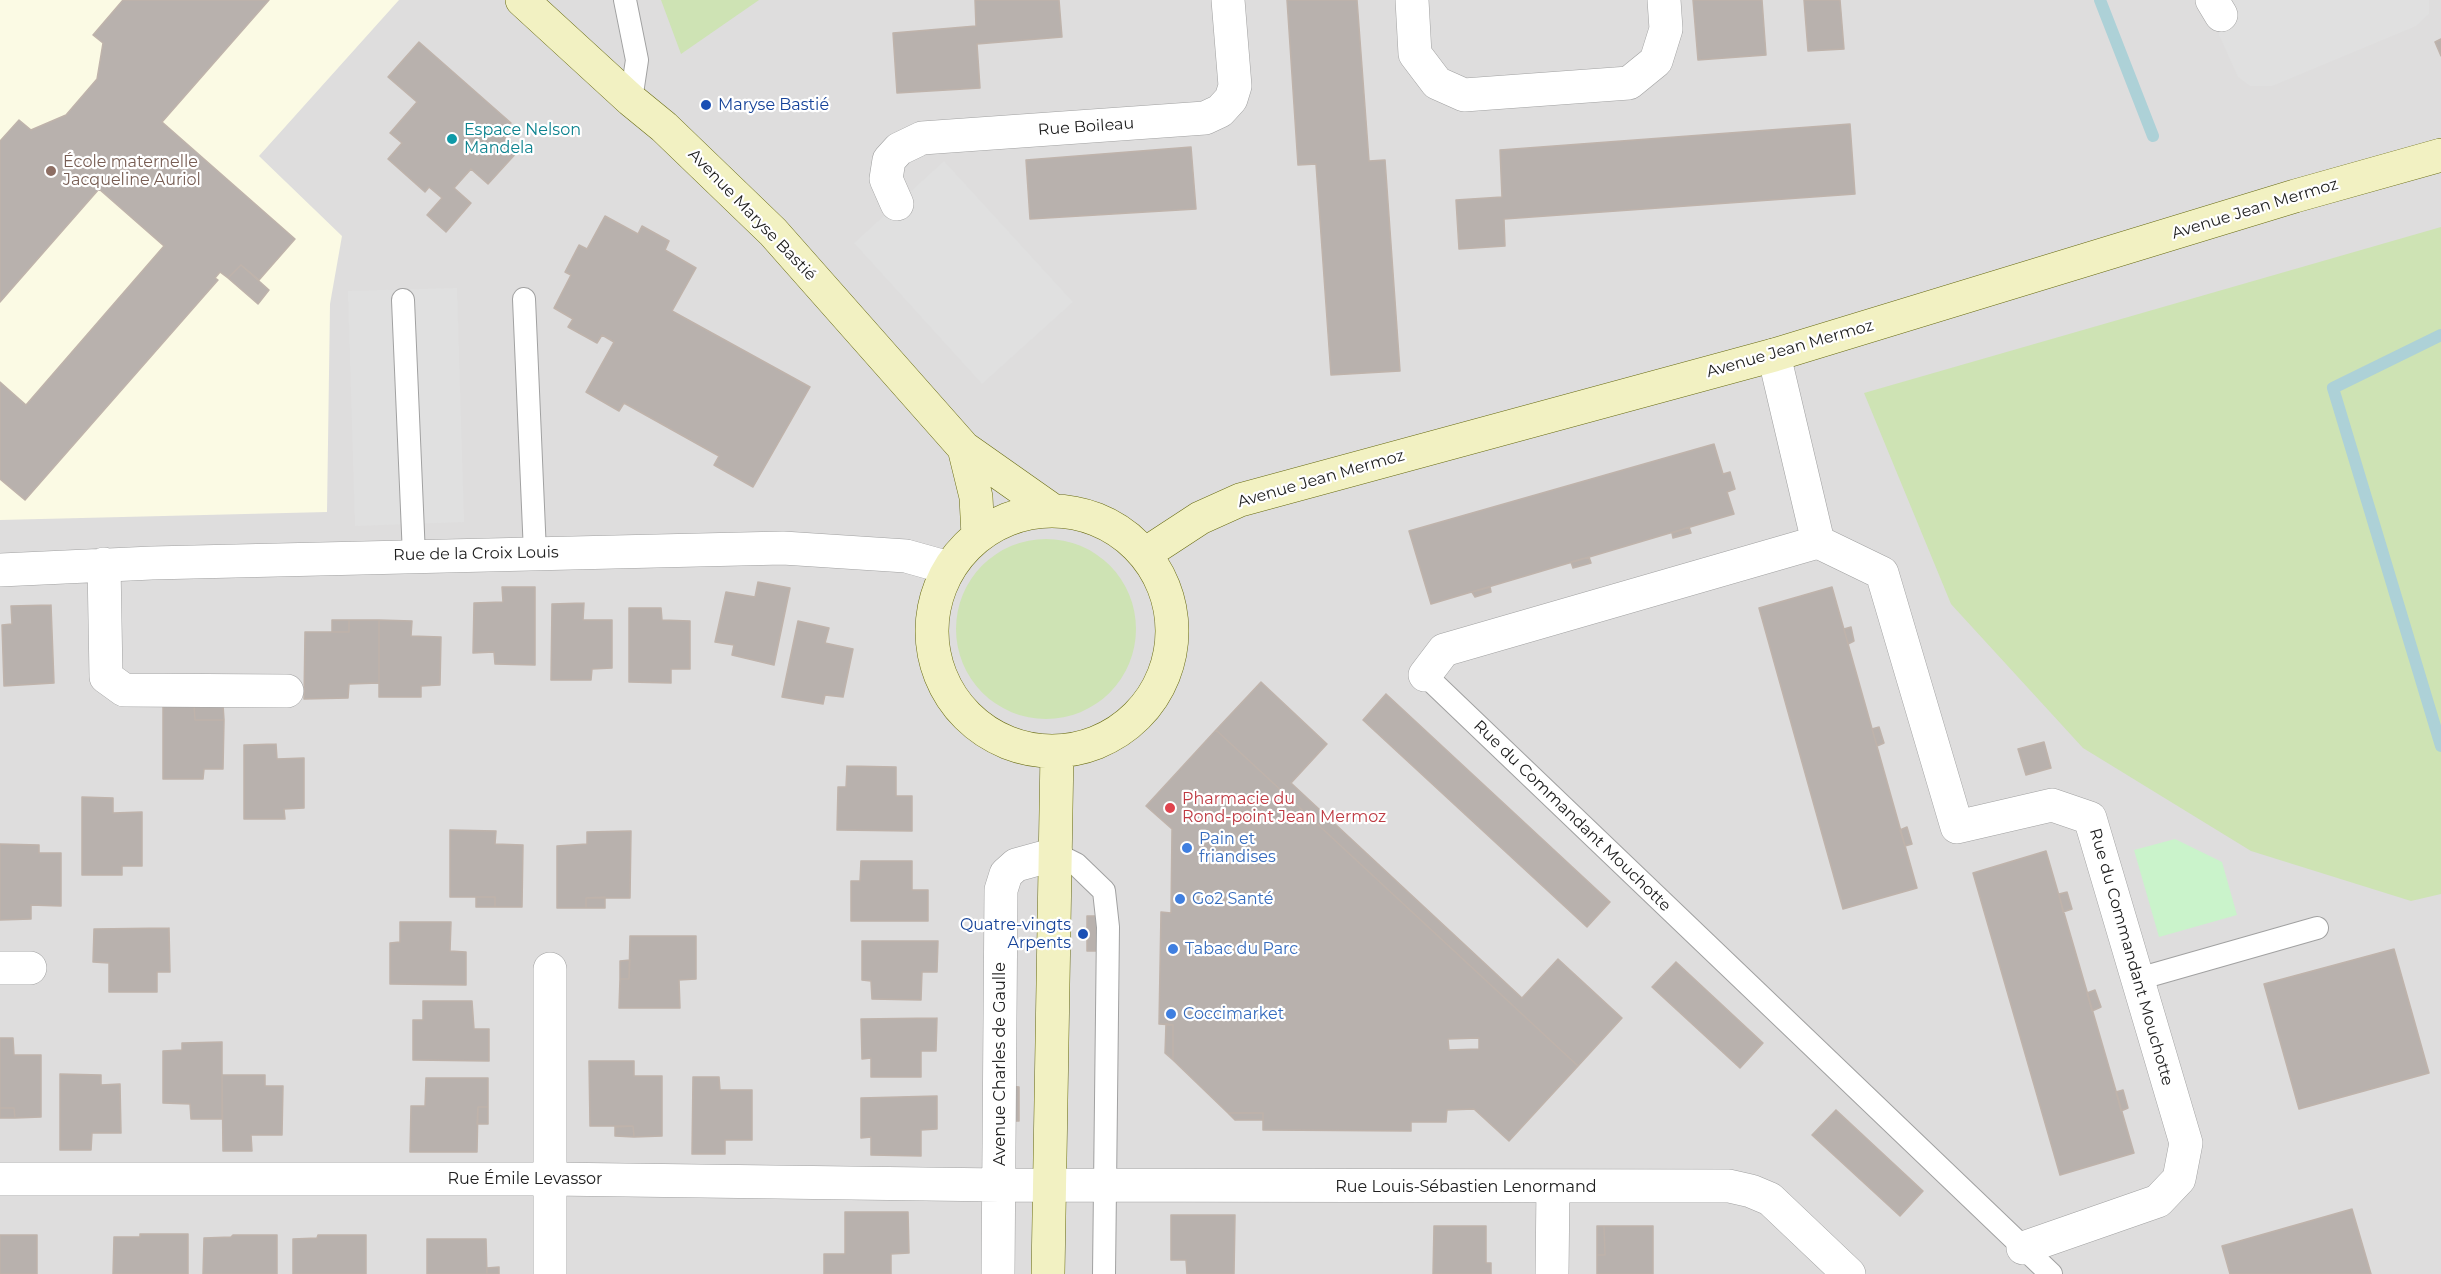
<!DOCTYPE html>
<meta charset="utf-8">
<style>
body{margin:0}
canvas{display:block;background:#efece7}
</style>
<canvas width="2441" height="1274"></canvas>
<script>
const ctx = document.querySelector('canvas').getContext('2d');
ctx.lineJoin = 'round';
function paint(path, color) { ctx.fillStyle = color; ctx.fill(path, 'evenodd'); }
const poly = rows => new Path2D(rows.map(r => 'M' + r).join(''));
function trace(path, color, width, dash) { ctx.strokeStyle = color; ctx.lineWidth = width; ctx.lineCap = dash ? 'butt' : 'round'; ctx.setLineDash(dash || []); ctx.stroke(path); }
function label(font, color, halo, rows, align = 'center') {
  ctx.font = font + ' Montserrat,sans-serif'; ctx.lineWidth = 4.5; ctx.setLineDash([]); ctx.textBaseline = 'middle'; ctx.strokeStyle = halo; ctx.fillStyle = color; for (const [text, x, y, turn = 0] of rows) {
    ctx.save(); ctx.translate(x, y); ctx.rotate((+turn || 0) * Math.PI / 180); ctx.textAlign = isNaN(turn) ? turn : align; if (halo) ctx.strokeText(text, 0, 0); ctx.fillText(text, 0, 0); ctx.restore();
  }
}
paint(poly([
 [0,0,2441,0,2441,1274,0,1274]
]), '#dedddd');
paint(poly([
 [0,0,399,0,259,156,342,236,330,304,327,512,0,520]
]), '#fbfae4');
paint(poly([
 [661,0,759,0,681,54],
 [2441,227,2441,894,2411,901,2251,851,2083,748,1951,604,1864,393],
 '956 629a90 90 0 1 1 180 0a90 90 0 1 1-180 0Z'
]), '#cee3b4');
paint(poly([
 [2175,839,2222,862,2237,915,2159,937,2134,850]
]), '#caf3cb');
paint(poly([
 [2232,0,2429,0,2429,14,2416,26,2272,86,2250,86,2238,77,2219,35,2221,15],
 [944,161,1073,302,982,384,854,243],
 [457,288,464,522,355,526,348,291]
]), '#e0e0e0');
trace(poly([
 [2100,0,2153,136],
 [2441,335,2333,388,2441,746]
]), '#add1d7', 12);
const building = poly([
 [123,0,269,0,162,122,295,239,259,280,241,265,228,278,220,272,215,278,218,280,25,500,0,479,0,382,26,405,164,246,99,189,0,302,0,141,19,120,31,130,66,115,97,79,103,43,93,35,123,0],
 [975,0,1059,0,1062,37,977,44,980,88,897,93,893,33,976,26,975,0],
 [1287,0,1357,0,1369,161,1385,160,1400,371,1331,375,1316,164,1298,165,1287,0],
 [1693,0,1762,0,1766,55,1698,60,1693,0],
 [1804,0,1840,0,1844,49,1808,51,1804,0],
 [2441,39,2441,56,2435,42,2441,39],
 [419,42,511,123,501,134,519,150,488,184,471,169,454,188,471,203,446,232,427,215,442,198,429,187,425,192,388,159,402,143,390,133,417,102,388,77,419,42],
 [1850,124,1855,194,1504,219,1505,246,1459,249,1456,200,1502,197,1500,150,1850,124],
 [1191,147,1196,209,1030,219,1026,160,1191,147],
 [605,216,638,234,642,226,669,241,665,250,696,268,672,311,810,387,753,487,714,465,719,456,624,403,619,411,586,392,614,342,602,335,597,343,568,327,573,319,554,308,571,275,565,272,579,245,587,249,605,216],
 [241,265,269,290,258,304,228,278,241,265],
 [1714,444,1723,474,1730,472,1735,489,1727,492,1734,514,1431,604,1409,531,1714,444],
 [1689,527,1691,533,1673,538,1672,533,1689,527],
 [1589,557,1591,563,1573,568,1571,562,1589,557],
 [758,582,790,588,774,665,732,655,734,645,715,642,726,592,755,597,758,582],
 [502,587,535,587,535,665,495,664,494,652,473,653,474,603,503,602,502,587],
 [1490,587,1491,592,1475,597,1472,592,1490,587],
 [1832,587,1917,888,1843,909,1759,608,1832,587],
 [584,603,583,620,612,620,612,668,592,669,591,680,551,680,552,604,584,603],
 [51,605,54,683,4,686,2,625,12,624,11,606,51,605],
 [629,608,661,608,662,620,690,621,690,669,671,669,671,683,629,682,629,608],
 [332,620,349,620,349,632,332,632,332,620],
 [349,620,379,620,379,683,349,684,348,698,304,699,305,632,349,632,349,620],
 [379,620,412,621,411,636,441,637,440,685,421,686,421,697,379,697,379,620],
 [798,621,829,628,825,643,853,649,843,697,825,695,823,704,782,697,798,621],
 [1851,627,1854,641,1848,644,1844,629,1851,627],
 [1261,682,1327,744,1291,783,1522,998,1558,959,1622,1018,1578,1066,1216,730,1261,682],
 [1386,694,1610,902,1587,927,1363,720,1386,694],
 [163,704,194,704,195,720,224,720,223,769,204,769,203,779,163,779,163,704],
 [194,704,223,705,224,720,195,720,194,704],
 [1879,727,1884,743,1877,746,1872,729,1879,727],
 [1216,730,1578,1066,1509,1141,1474,1109,1447,1110,1446,1122,1411,1122,1411,1131,1263,1130,1263,1113,1228,1113,1173,1060,1173,1025,1159,1024,1161,912,1171,913,1172,829,1146,806,1216,730],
 [1479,1038,1479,1049,1449,1050,1448,1039,1479,1038],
 [2044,742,2051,768,2026,775,2018,749,2044,742],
 [276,744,277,759,304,758,304,808,284,809,285,819,244,819,244,745,276,744],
 [847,766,896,767,896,796,912,796,912,831,837,830,838,787,846,787,847,766],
 [82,797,113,798,113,813,142,812,142,866,122,866,122,875,82,875,82,797],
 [1907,827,1912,844,1905,846,1900,830,1907,827],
 [450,830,496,831,495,844,523,845,522,907,495,907,495,897,450,897,450,830],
 [631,831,630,898,586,898,586,908,557,908,557,846,587,844,587,832,631,831],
 [0,844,39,845,39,853,61,853,61,906,31,905,31,919,0,920,0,844],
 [2046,851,2134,1153,2060,1175,1973,873,2046,851],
 [861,861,912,861,912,890,928,890,928,921,851,921,851,881,860,881,861,861],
 [2067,892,2072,909,2063,912,2059,894,2067,892],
 [476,897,495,897,495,907,476,907,476,897],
 [605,897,605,908,586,908,586,898,605,897],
 [1087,916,1097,916,1097,951,1087,951,1087,916],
 [400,922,451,922,450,951,466,952,466,985,390,984,390,943,400,942,400,922],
 [169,928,170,972,157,972,157,992,109,992,109,963,93,962,94,929,169,928],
 [630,936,696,936,696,979,679,980,680,1008,619,1008,620,979,629,979,630,936],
 [862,941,938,941,937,972,922,972,921,1000,872,999,871,981,862,980,862,941],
 [2394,949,2429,1073,2299,1109,2264,984,2394,949],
 [630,960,629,979,620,979,620,961,630,960],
 [1676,962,1763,1043,1740,1068,1652,987,1676,962],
 [2095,990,2101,1007,2092,1011,2087,993,2095,990],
 [423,1001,472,1001,474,1029,489,1029,489,1061,413,1060,413,1020,423,1020,423,1001],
 [937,1018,936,1051,921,1051,921,1077,871,1077,871,1058,862,1059,861,1019,937,1018],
 [1166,1024,1173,1025,1173,1060,1165,1053,1166,1024],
 [0,1038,13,1038,14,1055,41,1055,41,1117,15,1118,14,1108,0,1108,0,1038],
 [222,1042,222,1119,191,1119,190,1104,163,1103,163,1051,182,1050,182,1043,222,1042],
 [589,1061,634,1061,634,1076,662,1076,662,1136,634,1137,633,1126,590,1126,589,1061],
 [60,1074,101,1075,101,1085,120,1084,121,1133,92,1133,91,1150,60,1150,60,1074],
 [222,1075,265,1075,265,1086,283,1086,282,1135,251,1135,252,1151,223,1151,222,1075],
 [693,1077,719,1077,720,1090,752,1090,752,1140,725,1140,725,1154,692,1154,693,1077],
 [426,1078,488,1078,488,1107,478,1107,477,1152,410,1152,411,1106,425,1106,426,1078],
 [1009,1086,1019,1087,1019,1121,1009,1121,1009,1086],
 [2123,1090,2128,1108,2121,1111,2116,1092,2123,1090],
 [937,1096,937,1129,921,1130,921,1156,871,1155,871,1137,861,1138,861,1098,937,1096],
 [478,1107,488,1107,488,1124,477,1124,478,1107],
 [0,1108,14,1108,15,1118,0,1118,0,1108],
 [1836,1110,1923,1191,1900,1216,1812,1135,1836,1110],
 [1228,1113,1263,1113,1263,1120,1235,1120,1228,1113],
 [633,1126,634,1137,615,1136,615,1127,633,1126],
 [2352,1209,2371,1274,2230,1274,2222,1246,2352,1209],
 [845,1212,908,1212,909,1253,891,1254,891,1274,824,1274,824,1254,845,1254,845,1212],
 [1171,1215,1235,1215,1234,1274,1187,1274,1186,1260,1171,1260,1171,1215],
 [1434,1226,1486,1226,1486,1263,1491,1263,1491,1274,1433,1274,1434,1226],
 [1597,1226,1604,1226,1605,1255,1597,1255,1597,1226],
 [1604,1226,1653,1226,1653,1274,1597,1274,1597,1255,1605,1255,1604,1226],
 [140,1234,188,1234,188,1274,113,1274,114,1237,140,1237,140,1234],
 [0,1235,37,1235,37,1274,0,1274,0,1235],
 [233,1235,277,1235,277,1274,203,1274,204,1238,231,1237,233,1235],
 [318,1235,366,1235,366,1274,293,1274,293,1239,317,1238,318,1235],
 [427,1239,486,1239,487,1274,427,1274,427,1239],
 [499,1267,499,1274,487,1274,487,1268,499,1267]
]);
paint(building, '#b8b1ad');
trace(building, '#bfb3ab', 1.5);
const lane = poly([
 [625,0,637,60,631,100],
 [524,299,535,553],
 [403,300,414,556],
 [1425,675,2051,1274],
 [1056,854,1076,864,1104,891,1108,927,1104,1274],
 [2138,979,2317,928]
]);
const street = poly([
 [1412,0,1415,54,1437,83,1464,95,1629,83,1656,61,1666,29,1664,0],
 [2212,0,2221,15],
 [897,204,886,179,889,160,899,149,922,138,1205,118,1220,111,1231,99,1235,86,1228,0],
 [1774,355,1818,542],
 [104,564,106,677,124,690,287,691],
 [0,570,152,563,783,548,906,556,949,568],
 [1425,675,1444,650,1818,542,1882,573,1957,827,2052,805,2090,818,2186,1143,2179,1179,2158,1201,2023,1248],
 [0,968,30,968],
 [0,1179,551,1179,1000,1185,1729,1186,1751,1191,1770,1199,1849,1274],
 [550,1274,550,969],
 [998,1274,1001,890,1006,874,1016,865,1056,854],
 [1552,1274,1553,1187]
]);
const secondary = poly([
 [522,0,631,100,664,127,773,232,964,448,1052,510],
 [964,448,976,497,978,536],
 '932 631a120 120 0 1 1 240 0a120 120 0 1 1-240 0Z',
 [1145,554,1200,518,1240,500,1774,355,2295,196,2441,155],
 [1048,1274,1057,752]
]);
trace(lane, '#a1a1a1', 24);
trace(street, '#a1a1a1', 34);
trace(secondary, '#686b12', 34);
trace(lane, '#fff', 22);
trace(street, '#fff', 33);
trace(secondary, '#f2f1c2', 33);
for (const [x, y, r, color] of [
 [706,105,6,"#1a4fb4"],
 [452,139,6,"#0f9aa8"],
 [51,171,6,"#8d6e63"],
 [1170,808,6,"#e0444e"],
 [1187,848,6,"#3f7fe0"],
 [1180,899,6,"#3f7fe0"],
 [1083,934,6,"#1a4fb4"],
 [1173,949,6,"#3f7fe0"],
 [1171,1014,6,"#3f7fe0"]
]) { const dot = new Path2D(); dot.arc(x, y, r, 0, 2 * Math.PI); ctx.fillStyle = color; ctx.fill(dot); trace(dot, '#fff', 2); }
label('16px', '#164399', '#fff', [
 ["Maryse Bastié",718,105],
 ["Quatre-vingts",1071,925,"right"],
 ["Arpents",1071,943,"right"]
], 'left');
label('16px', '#202020', '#fff', [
 ["Rue Boileau",1086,127,-4],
 ["Avenue Jean Mermoz",2255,209,-17],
 ["Avenue Maryse Bastié",752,215,46],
 ["Avenue Jean Mermoz",1790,349,-16],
 ["Avenue Jean Mermoz",1321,479,-16],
 ["Rue de la Croix Louis",476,554,-1],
 ["Rue du Commandant Mouchotte",1572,816,44],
 ["Rue du Commandant Mouchotte",2131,957,74],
 ["Avenue Charles de Gaulle",1000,1064,-90],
 ["Rue Émile Levassor",525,1179],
 ["Rue Louis-Sébastien Lenormand",1466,1187]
]);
label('16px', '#0d838f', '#fff', [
 ["Espace Nelson",464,130],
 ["Mandela",464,148]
], 'left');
label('16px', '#785e54', '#fff', [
 ["École maternelle",63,162],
 ["Jacqueline Auriol",63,180]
], 'left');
label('16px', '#be3a42', '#fff', [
 ["Pharmacie du",1182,799],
 ["Rond-point Jean Mermoz",1182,817]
], 'left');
label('16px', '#366cbe', '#fff', [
 ["Pain et",1199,839],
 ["friandises",1199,857],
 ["Go2 Santé",1192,899],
 ["Tabac du Parc",1185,949],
 ["Coccimarket",1183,1014]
], 'left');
</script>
